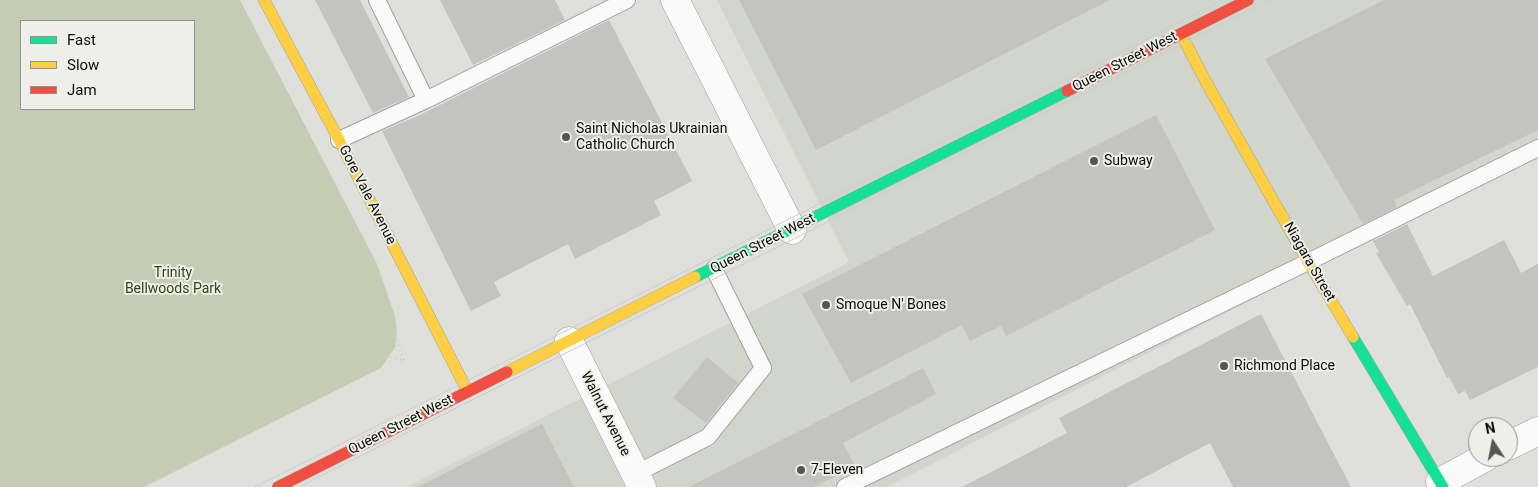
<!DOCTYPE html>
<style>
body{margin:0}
#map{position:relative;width:1538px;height:487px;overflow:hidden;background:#dfe0dc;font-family:Roboto,sans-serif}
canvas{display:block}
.legend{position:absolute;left:20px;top:20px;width:175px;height:90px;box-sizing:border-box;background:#edefe8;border:1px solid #93948f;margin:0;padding:6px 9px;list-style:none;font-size:15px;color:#0b0c09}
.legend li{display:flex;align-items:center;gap:10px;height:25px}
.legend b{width:25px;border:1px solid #93948f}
.north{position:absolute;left:1468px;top:417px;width:50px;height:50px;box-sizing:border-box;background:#edefe8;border:1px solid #93948f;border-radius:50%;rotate:349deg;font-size:14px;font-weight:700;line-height:20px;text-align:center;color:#0b0c09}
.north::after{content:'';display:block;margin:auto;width:18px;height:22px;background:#555653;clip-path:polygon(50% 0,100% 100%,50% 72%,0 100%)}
</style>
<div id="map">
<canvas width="1538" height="487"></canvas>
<ul class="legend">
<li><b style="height:6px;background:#16e098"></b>Fast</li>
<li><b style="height:6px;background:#ffcf43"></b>Slow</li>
<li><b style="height:6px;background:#f24e42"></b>Jam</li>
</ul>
<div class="north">N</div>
</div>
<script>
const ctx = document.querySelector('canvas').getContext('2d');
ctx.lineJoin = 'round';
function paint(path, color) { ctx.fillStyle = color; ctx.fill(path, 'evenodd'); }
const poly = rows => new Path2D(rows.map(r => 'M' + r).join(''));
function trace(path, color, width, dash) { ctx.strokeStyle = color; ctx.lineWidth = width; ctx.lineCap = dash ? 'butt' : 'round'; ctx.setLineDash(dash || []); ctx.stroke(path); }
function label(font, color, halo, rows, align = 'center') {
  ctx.font = font + ' Roboto,sans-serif'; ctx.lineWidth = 4; ctx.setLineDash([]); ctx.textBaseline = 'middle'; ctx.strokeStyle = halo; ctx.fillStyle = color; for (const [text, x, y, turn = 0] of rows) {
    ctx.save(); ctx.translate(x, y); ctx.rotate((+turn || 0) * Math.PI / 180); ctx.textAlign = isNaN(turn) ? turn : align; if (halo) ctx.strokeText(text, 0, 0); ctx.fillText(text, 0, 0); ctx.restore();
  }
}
paint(poly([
 [717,0,1538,0,1538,156,1354,247,887,487,407,487,849,262]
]), '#d2d5cb');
paint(poly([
 [0,0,240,0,377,264,395,316,397,331,395,347,381,368,144,487,0,487],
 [194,21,194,109,21,109,21,21]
]), '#c5ccb4');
paint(poly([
 [315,0,360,0,409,97,373,113],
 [440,0,555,0,565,20,473,65],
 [739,0,1110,0,816,150],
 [1384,0,1538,0,1538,130,1394,200,1397,207,1363,224,1265,59],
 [609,20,692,181,654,201,661,215,575,259,568,244,494,282,501,296,471,311,382,131,418,116],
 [1156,115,1215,230,1006,336,1001,326,970,341,962,325,851,383,802,294],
 [1407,224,1433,276,1504,240,1521,273,1538,264,1538,367,1470,400,1465,391,1458,394,1449,377,1447,378,1410,304,1407,306,1376,253,1379,252,1373,241],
 [1261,314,1351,487,1233,487,1210,443,1126,487,962,487,1067,433,1059,418],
 [707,357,738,383,706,423,673,398],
 [923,368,936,394,843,443,855,466,814,487,689,487],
 [542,424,574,487,418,487,510,440]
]), '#c3c4c0');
const lane = poly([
 [377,0,426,100],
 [339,140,426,100,627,0],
 [635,474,708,437,763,368,714,269],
 [845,487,1308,262,1538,148]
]);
const street = poly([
 [675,0,792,230],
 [569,341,642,487],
 [1508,446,1538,431],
 [1440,482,1486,457]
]);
const fast = poly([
 [695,277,1067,91],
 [1353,337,1443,487]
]);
const slow = poly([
 [264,0,339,140,468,392],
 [1181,34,1206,82,1308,262,1353,337],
 [507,372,695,277]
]);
const jam = poly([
 [1067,91,1248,0],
 [278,487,507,372]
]);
trace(lane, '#9fa09d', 18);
trace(street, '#9fa09d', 29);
trace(fast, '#9fa09d', 12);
trace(slow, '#9fa09d', 12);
trace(jam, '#9fa09d', 12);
trace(poly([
 [220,0,301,160,326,198],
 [0,270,207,317,340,343,404,361],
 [14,272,50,259,107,242,170,219,232,194,308,156],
 [239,323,261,291,284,276,316,270,344,272,370,280],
 [392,326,404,361],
 [0,366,55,360,171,340,194,330,207,317]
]), '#cbccca', 3, [1, 4]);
trace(lane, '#fafafa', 16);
trace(street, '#fafafa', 28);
trace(fast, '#16e098', 11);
trace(slow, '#ffcf43', 11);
trace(jam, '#f24e42', 11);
trace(poly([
 [255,487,1136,45,1222,0],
 [299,487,1270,0]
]), '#cdcdcc', 1);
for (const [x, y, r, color] of [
 [566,137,5,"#555653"],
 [1094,161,5,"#555653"],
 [826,305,5,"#555653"],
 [1224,366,5,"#555653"],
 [801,470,5,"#555653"]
]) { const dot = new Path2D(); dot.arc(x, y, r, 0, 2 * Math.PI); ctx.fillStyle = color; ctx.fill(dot); trace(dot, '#edefe8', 2); }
label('14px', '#0b0c09', '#edefe8', [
 ["Queen Street West",1125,62,-27],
 ["Gore Vale Avenue",367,195,63],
 ["Queen Street West",763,244,-27],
 ["Niagara Street",1309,262,60],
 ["Walnut Avenue",605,414,63],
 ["Queen Street West",401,425,-27]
]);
label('14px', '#0b0c09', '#edefe8', [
 ["Saint Nicholas Ukrainian",576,129],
 ["Catholic Church",576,145],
 ["Subway",1104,161],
 ["Smoque N' Bones",836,305],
 ["Richmond Place",1234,366],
 ["7-Eleven",811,470]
], 'left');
label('14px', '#374313', '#edefe8', [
 ["Trinity",173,273],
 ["Bellwoods Park",173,289]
]);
</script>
